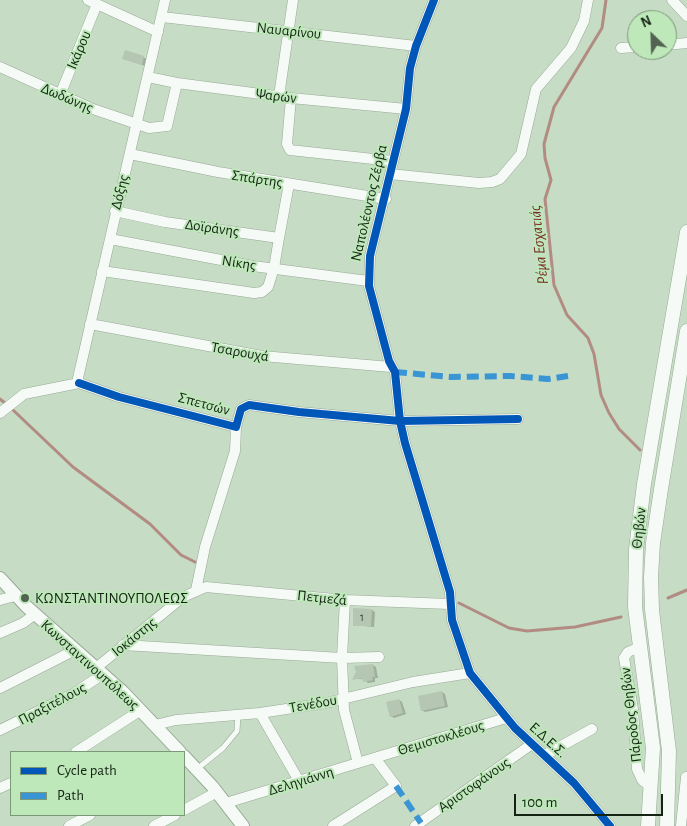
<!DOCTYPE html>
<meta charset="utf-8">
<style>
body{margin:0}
#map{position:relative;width:687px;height:826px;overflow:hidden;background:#c6dcc4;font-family:"Alegreya Sans",sans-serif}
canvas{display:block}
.legend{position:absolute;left:10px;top:751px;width:175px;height:65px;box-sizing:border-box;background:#bee7ba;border:1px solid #7a9977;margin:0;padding:6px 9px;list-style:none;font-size:15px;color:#142413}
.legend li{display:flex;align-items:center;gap:10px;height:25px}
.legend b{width:25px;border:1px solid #7a9977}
.north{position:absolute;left:627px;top:10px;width:50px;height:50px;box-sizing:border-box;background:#bee7ba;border:1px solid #7a9977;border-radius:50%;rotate:336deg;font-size:14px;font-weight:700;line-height:20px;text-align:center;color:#142413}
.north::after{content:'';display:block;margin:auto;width:18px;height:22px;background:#526451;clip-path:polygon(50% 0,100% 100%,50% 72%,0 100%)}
.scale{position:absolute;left:514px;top:794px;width:149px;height:22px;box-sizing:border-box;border:2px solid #142413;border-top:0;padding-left:6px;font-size:15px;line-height:18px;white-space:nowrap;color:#142413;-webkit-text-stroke:4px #bee7ba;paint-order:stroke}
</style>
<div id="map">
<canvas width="687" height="826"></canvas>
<ul class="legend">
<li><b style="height:6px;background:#0057b8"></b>Cycle path</li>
<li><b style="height:6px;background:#3995d3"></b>Path</li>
</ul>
<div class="north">N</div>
<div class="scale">100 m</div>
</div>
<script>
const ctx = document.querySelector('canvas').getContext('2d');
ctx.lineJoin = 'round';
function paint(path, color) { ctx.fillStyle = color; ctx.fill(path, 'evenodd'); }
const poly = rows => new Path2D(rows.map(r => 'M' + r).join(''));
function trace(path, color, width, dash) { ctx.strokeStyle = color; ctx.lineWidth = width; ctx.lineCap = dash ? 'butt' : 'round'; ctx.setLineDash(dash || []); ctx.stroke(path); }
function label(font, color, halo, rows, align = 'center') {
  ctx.font = font + ' "Alegreya Sans",sans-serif'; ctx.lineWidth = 4; ctx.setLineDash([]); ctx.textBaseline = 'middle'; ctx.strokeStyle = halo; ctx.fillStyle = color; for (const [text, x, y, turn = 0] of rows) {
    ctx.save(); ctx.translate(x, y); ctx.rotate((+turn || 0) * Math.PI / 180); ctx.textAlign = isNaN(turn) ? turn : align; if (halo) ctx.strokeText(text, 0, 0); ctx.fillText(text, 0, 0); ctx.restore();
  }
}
paint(poly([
 [126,51,147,59,145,66,124,59],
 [372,610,375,612,374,627,354,625],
 [373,665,376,667,378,678,375,678,375,682,368,683,364,679,354,679],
 [442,692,445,694,448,707,425,712,422,710],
 [399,700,402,702,406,714,394,718,391,716]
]), '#0003');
trace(poly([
 [606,0,602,28,554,107,544,144,545,158,551,180,545,199,554,285,567,315,588,338,594,354,601,395,609,413,619,429,640,450],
 [0,399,6,404],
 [13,410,73,467,150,524,181,555,195,562],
 [668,598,687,590],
 [459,603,509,628,527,631,575,627,621,617]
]), '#b28c82', 3);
paint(poly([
 [125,50,144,56,142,65,122,59],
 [353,608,372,609,371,626,353,626],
 [373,664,375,677,372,677,373,680,363,682,362,678,352,680,356,672,354,666],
 [442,691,445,706,421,711,418,696],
 [399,699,403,713,390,717,386,702]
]), '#b5c6b3');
const service = poly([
 [197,769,223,748,237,731,238,715]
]);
const minor = poly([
 [88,0,158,32],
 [434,0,416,46,410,68,406,109,370,256,369,286,389,361,395,372,400,421,405,443,450,592,452,620,470,673,515,728,574,783,610,826],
 [672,0,687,16],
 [162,17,416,46],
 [667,45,687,43],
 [621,48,637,47],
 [0,67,93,109,149,128,167,126,177,83],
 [148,77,177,83,291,98,406,109],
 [60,95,97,4],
 [279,96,293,0],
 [291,98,287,144,290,150,392,161],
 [130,154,218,172,386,199],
 [390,174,479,183,492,182,500,179,521,154,536,89,571,48,584,21,588,0],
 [279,238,289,184],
 [110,239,253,266,368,281],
 [102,271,254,293,262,292,268,287,274,268,279,238,165,222,115,211],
 [90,324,262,356,391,367],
 [79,383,119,397,236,427,241,409,249,405,299,412,400,421,518,419],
 [79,383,78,378,165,0],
 [0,413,24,394,79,383],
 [196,590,205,547,235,451,236,427],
 [0,600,15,596],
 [345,600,342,658,344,710,358,763],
 [0,633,23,623,35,614],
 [123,645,342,658,379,657],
 [640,647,628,652,624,658,633,709,637,769,642,780,651,787],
 [96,668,183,597,206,587,345,600,449,604],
 [0,688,75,650],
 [260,713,299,781],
 [155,725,176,720,260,713,326,703,413,682,470,673],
 [0,730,73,694,103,674],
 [76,752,141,710],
 [545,755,592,729],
 [0,788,11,783],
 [226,803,506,718],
 [184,810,217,792],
 [69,826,90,815],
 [154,826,175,815],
 [333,826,396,786,375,758],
 [415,826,532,744],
 [681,826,686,777]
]);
const tertiary = poly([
 [0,578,26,606,123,692,180,752],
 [184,756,212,786,243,826]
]);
const secondary = poly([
 [648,826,653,748,635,607,636,549,644,484,687,232],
 [667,826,669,751,652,610,651,577,653,543,661,489,687,331]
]);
trace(service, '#97a996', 6);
trace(minor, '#97a996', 11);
trace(tertiary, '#97a996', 14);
trace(secondary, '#97a996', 15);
trace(service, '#f6faf6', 5);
trace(minor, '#f6faf6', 10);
trace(tertiary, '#f6faf6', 12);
trace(secondary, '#f6faf6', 14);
trace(poly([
 [395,372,451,377,510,376,548,379,568,376],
 [396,786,421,823]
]), '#3995d3', 6, [12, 6]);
trace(poly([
 [434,0,416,46,410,68,406,109,370,256,369,286,389,361,395,372,400,421,405,443,450,592,452,620,470,673,515,728,574,783,610,826],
 [79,383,119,397,236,427,241,409,249,405,299,412,400,421,518,419]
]), '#0057b8', 8);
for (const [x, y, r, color] of [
 [25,598,5,"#526451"]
]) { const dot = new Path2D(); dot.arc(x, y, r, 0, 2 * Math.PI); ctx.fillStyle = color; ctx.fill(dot); trace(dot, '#bee7ba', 2); }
label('12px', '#3d4d3c', null, [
 ["1",362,617]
]);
label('15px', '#142413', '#bee7ba', [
 ["Ναυαρίνου",289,31,6],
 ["Ικάρου",79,50,-67],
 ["Ψαρών",276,96,7],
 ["Δωδώνης",67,98,23],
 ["Σπάρτης",257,179,9],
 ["Δόξης",120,192,-76],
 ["Ναπολέοντος Ζέρβα",369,203,-77],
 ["Δοϊράνης",212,228,8],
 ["Νίκης",239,263,9],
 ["Τσαρουχά",240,352,10],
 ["Σπετσών",204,404,15],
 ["Θηβών",639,528,-84],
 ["Πετμεζά",322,598,6],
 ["Ιοκάστης",134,637,-39],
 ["Κωνσταντινουπόλεως",90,665,42],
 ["Πραξιτέλους",52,704,-28],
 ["Τενέδου",313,704,-10],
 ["Πάροδος Θηβών",631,715,-97],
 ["Θεμιστοκλέους",441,738,-17],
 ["Ε.Δ.Ε.Σ.",548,740,42],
 ["Δεληγιάννη",301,781,-17],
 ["Αριστοφάνους",474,785,-35]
]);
label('15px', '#142413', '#bee7ba', [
 ["ΚΩΝΣΤΑΝΤΙΝΟΥΠΟΛΕΩΣ",35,598]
], 'left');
label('italic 16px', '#7a282a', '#bee7ba', [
 ["Ρέμα Εσχατιάς",539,245,-96]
]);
</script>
